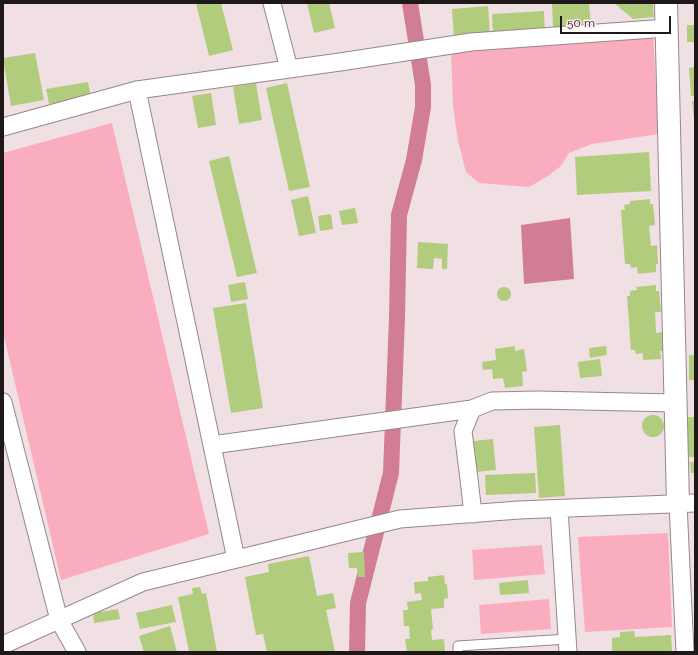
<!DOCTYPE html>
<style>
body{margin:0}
#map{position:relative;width:698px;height:655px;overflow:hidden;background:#f0dfe3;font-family:Raleway,sans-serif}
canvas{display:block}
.frame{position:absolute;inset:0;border:4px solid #1e1819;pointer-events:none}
.scale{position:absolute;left:560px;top:16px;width:111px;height:18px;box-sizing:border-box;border:2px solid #1e1819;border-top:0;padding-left:5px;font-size:12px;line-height:14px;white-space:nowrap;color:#1e1819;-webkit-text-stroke:3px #feecf0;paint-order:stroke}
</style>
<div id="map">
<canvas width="698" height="655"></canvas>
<div class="frame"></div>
<div class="scale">50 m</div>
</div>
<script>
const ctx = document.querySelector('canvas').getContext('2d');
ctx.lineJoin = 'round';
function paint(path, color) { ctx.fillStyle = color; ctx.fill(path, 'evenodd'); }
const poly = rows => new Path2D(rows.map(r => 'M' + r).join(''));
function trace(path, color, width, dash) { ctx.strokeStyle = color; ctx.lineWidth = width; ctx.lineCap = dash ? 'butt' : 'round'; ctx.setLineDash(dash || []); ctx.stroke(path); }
paint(poly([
 [653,33,659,134,592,144,569,153,561,166,548,176,529,187,479,183,466,172,458,141,453,106,451,50],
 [112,123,209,534,61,580,3,332,3,153],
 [668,533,672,627,585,632,578,537],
 [542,545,545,574,474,580,472,550],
 [549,599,551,629,481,634,479,605]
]), '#fbadc0');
paint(poly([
 [570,218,574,279,524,284,521,225]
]), '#d17d93');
trace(poly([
 [357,652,358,603,391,473,397,318,399,215,414,160,423,107,423,85,410,3]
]), '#d17d93', 16);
paint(poly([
 [196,3,221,3,233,50,209,56],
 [307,3,329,3,335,28,314,33],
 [552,3,589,3,591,26,553,28],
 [614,3,653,3,654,17,633,19],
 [488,6,490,35,454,38,452,9],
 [544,11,545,33,493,35,492,14],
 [687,25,695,25,695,42,687,42],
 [35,53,44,100,11,106,3,58],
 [695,67,695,96,691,96,689,68],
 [88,82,91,97,49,104,46,89],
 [256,83,262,120,239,124,233,87],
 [287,83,310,187,289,191,266,88],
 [211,93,216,125,198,128,192,96],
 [692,101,695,101,695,118,694,119],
 [649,152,651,191,577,195,575,157],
 [229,156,257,273,237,277,209,161],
 [308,196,316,233,299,236,291,200],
 [650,199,650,204,653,204,655,225,649,226,651,246,657,245,658,264,656,264,656,272,638,274,637,267,631,268,630,264,625,264,621,210,625,210,624,205,630,204,630,201],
 [355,208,358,223,342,225,339,211],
 [331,214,333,229,320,231,318,216],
 [418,242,448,244,447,269,442,269,442,259,434,258,433,269,417,268],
 [245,282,248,299,231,302,228,285],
 [656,285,656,291,659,291,661,312,655,312,656,333,662,332,663,351,660,351,661,359,643,360,643,353,636,354,635,350,631,350,627,296,630,296,630,291,637,290,636,287],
 '497 294a7 7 0 1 1 14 0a7 7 0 1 1-14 0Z',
 [246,303,263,408,231,413,213,308],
 [515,346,515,351,524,349,527,371,522,372,523,386,505,388,503,378,493,379,492,369,483,370,482,362,496,360,495,349],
 [606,346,607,355,590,358,589,348],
 [689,355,695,355,695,380,689,380],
 [600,359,602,376,580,378,578,362],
 '642 426a11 11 0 1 1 22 0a11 11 0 1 1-22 0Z',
 [686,417,695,417,695,457,687,457],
 [560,425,565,496,539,498,534,427],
 [493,439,496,470,477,472,474,441],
 [690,462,695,462,695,473,691,473],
 [535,473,536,493,486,495,485,475],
 [364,552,365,577,358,577,357,568,349,568,348,553],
 [309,556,317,596,333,593,336,608,326,610,335,652,267,652,263,634,256,635,245,577,269,572,268,564],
 [444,575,445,584,447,584,448,598,444,599,444,608,431,609,433,629,431,630,432,640,444,639,445,652,407,652,405,639,410,639,409,626,404,626,403,610,408,610,407,602,422,600,421,593,415,594,414,582,428,581,428,577],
 [528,580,529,593,500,595,499,583],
 [200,587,202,594,206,593,217,652,189,652,178,597,193,594,192,588],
 [172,605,176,622,140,629,136,613],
 [118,609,120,619,94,623,93,613],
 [170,626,177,652,144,652,139,636],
 [634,631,635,637,671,635,672,652,612,652,612,638,620,637,620,632]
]), '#b2cc7e');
const lane = poly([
 [458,652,458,646,568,639]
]);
const street = poly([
 [272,3,289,69],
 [137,90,236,559],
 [3,127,137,90,340,62,471,42,667,28],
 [3,402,59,620,77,652],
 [212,445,472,409],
 [678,504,685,652],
 [559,509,568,652],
 [473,514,469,479,463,431,472,409,492,401,538,400,675,403],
 [3,645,143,582,400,519,519,510,695,503]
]);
const secondary = poly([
 [666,3,678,504]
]);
trace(lane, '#96878a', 11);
trace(street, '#96878a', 19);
trace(secondary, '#96878a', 24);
trace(lane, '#fff', 9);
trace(street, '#fff', 17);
trace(secondary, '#fff', 22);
</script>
